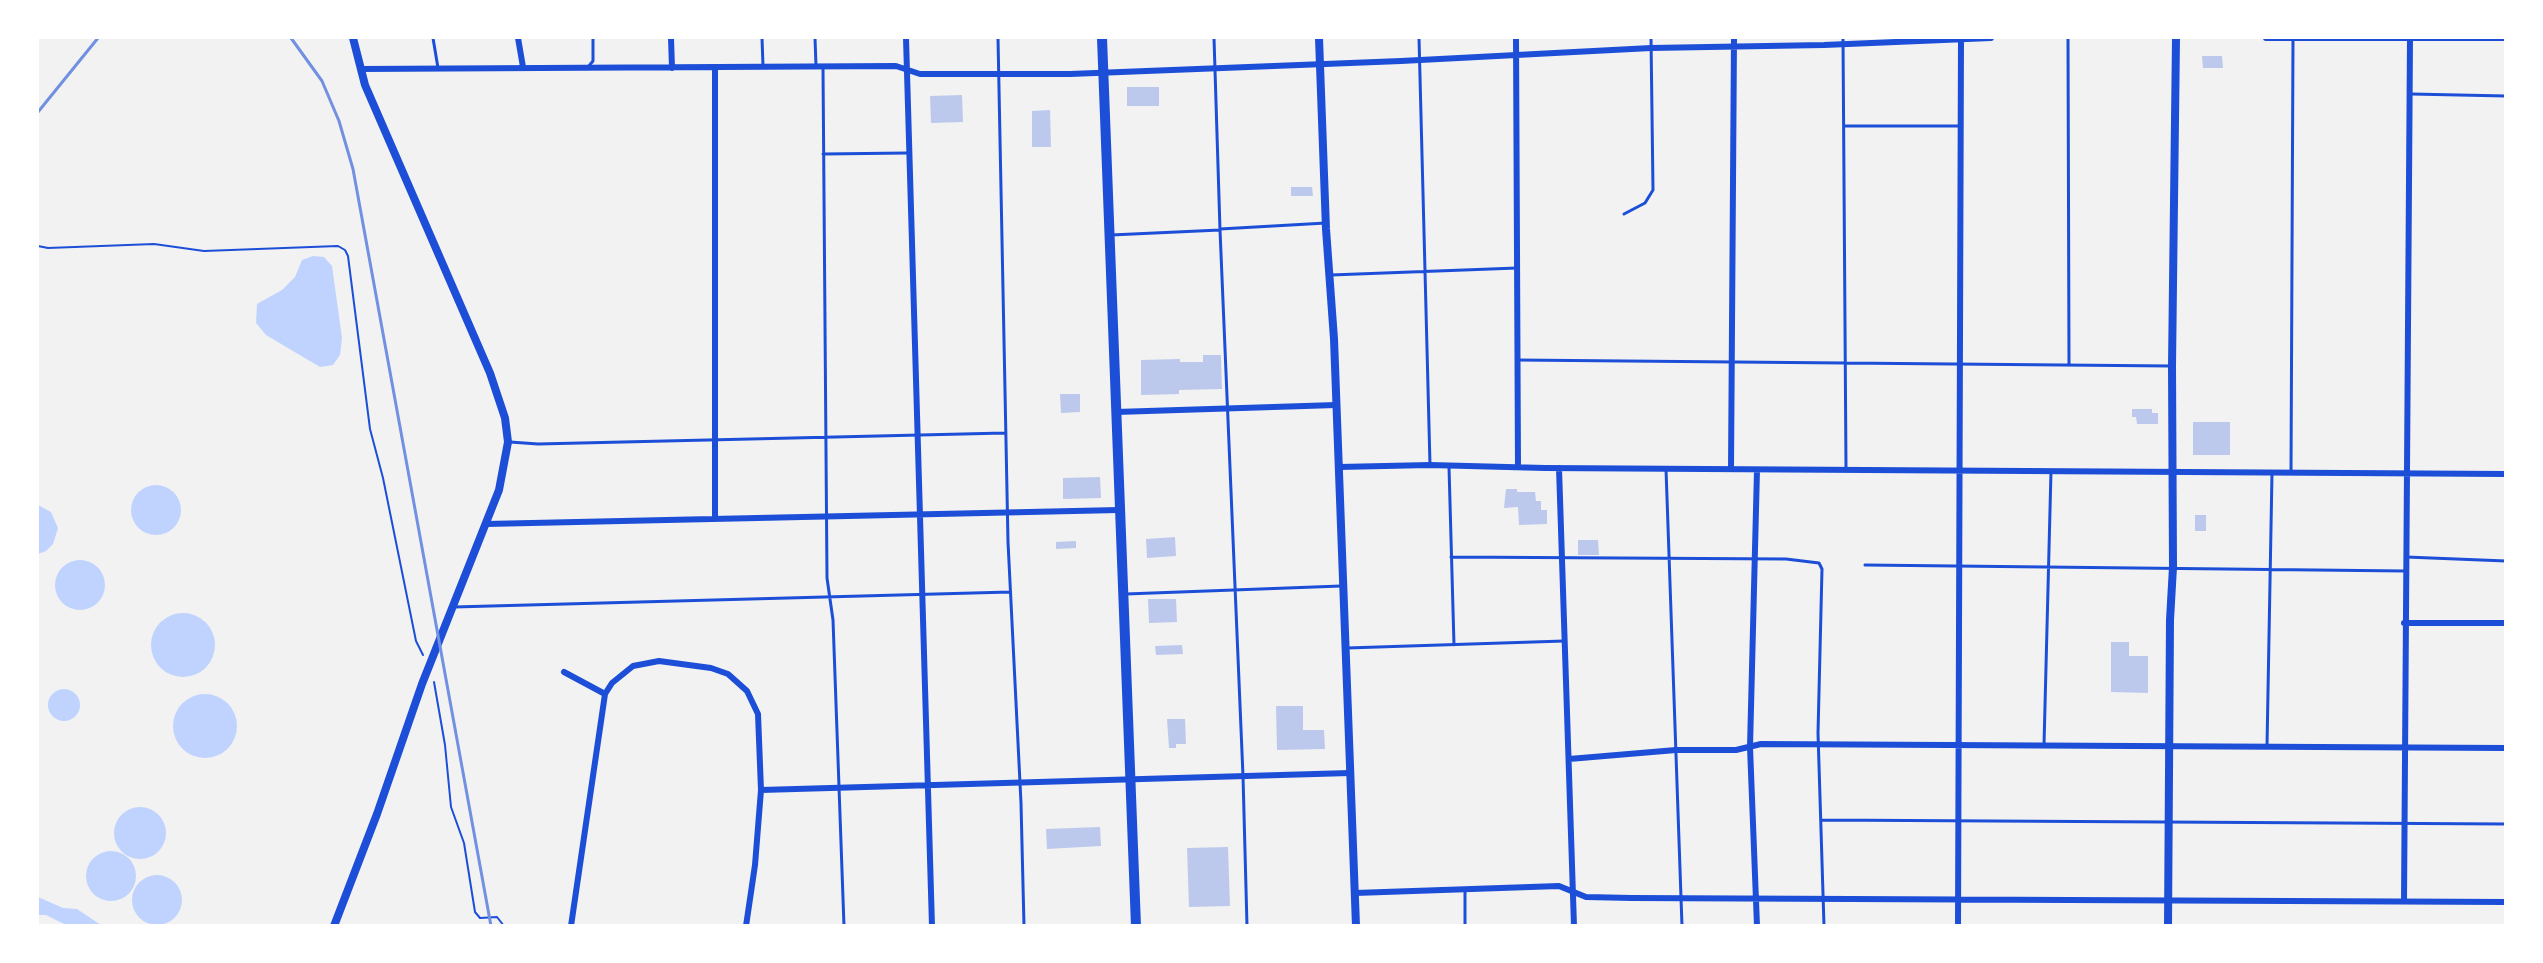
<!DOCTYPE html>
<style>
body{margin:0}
#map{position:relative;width:2543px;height:963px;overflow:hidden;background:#f2f2f2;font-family:"Zilla Slab",serif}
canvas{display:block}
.frame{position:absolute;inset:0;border:39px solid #fff;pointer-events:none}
</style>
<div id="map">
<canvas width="2543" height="963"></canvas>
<div class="frame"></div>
</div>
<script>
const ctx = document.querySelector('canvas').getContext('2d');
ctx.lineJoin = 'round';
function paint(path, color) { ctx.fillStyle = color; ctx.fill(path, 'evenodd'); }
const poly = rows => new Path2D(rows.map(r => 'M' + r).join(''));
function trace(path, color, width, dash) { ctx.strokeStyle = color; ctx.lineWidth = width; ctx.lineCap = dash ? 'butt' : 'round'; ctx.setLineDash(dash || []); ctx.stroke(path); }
paint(poly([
 [313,256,324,257,332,266,342,338,340,355,333,365,320,367,266,335,256,323,257,304,282,290,295,277,302,260],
 '131 510a25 25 0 1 1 50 0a25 25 0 1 1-50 0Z',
 [38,505,51,512,58,528,53,544,46,551,38,554],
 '55 585a25 25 0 1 1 50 0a25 25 0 1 1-50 0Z',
 '151 645a32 32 0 1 1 64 0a32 32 0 1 1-64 0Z',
 '48 705a16 16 0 1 1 32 0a16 16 0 1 1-32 0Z',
 '173 726a32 32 0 1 1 64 0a32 32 0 1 1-64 0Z',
 '114 833a26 26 0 1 1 52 0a26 26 0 1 1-52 0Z',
 '86 876a25 25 0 1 1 50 0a25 25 0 1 1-50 0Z',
 '132 900a25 25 0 1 1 50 0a25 25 0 1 1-50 0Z',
 [38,897,63,908,77,909,101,925,66,925,46,915,38,915]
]), '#bfd3fe');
paint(poly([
 [2202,56,2222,56,2223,68,2203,68],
 [1127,87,1159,87,1159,106,1127,106],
 [962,95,963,122,931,123,930,96],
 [1050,110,1051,147,1032,147,1032,111],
 [1291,187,1312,187,1313,196,1291,196],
 [1203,355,1221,355,1222,389,1179,390,1179,394,1141,395,1141,360,1180,359,1180,362,1203,362],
 [1060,394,1080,394,1080,412,1061,413],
 [2132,409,2152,409,2152,413,2158,413,2158,424,2137,424,2136,417,2132,417],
 [2193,422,2230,422,2230,455,2193,455],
 [1100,477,1101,498,1063,499,1063,478],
 [1506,489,1517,489,1517,492,1535,492,1536,501,1541,501,1541,510,1547,510,1547,524,1519,525,1518,507,1504,508],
 [2195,515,2206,515,2206,531,2195,531],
 [1175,537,1176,556,1147,558,1146,539],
 [1578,540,1598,540,1599,555,1578,555],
 [1076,541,1076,548,1056,549,1056,542],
 [1148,599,1176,599,1177,622,1149,623],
 [2111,642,2129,642,2129,656,2148,656,2148,693,2111,692],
 [1182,645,1183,654,1156,655,1155,646],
 [1276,706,1303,706,1303,730,1324,730,1325,749,1277,750],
 [1167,719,1185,719,1186,744,1176,744,1176,748,1169,748],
 [1100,827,1101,846,1047,849,1046,829],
 [1228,847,1230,906,1189,907,1187,848]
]), '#bdc9ec');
trace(poly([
 [38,246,48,248,154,244,204,251,338,246,345,250,348,256,370,429,383,478,416,641,423,655],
 [434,682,445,745,451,807,464,843,475,912,480,918,497,917,504,926]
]), '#1d4ed8', 2);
trace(poly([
 [433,38,438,68],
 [762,38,763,66],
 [815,38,816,66],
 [998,38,1008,542,1021,803,1024,926],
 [1214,38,1220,230,1243,776,1247,926],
 [1419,38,1430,465],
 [1843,38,1846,469],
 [2068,38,2069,365],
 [588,67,593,61,593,38],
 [823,68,827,578,833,620,844,926],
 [2411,94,2506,96],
 [1844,126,1960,126],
 [823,154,908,153],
 [1624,214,1645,203,1653,190,1651,38],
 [1220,229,1326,223],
 [1111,235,1220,230],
 [1331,275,1517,268],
 [1517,360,2171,366],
 [510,442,538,444,1005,433],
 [1449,467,1454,645],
 [1666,469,1682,926],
 [2291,472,2293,39],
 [1451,557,1786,559,1819,563,1822,569,1818,733,1824,926],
 [2406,557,2506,561],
 [1865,565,2405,571],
 [1126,594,1341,586],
 [454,607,1010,592],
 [1347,648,1564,641],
 [2044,745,2051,471],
 [2267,746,2272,473],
 [1822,820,2506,824],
 [1465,891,1465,926]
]), '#1d4ed8', 3);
trace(poly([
 [518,38,523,67],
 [671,38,672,68],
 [906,38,932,926],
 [1516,38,1518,467],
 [2266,38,2506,38],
 [361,69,896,66,920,74,1070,74,1401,61,1651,48,1824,45,1991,38],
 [1116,412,1336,405],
 [1339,467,1430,465,1545,468,2506,474],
 [1559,468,1574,926],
 [1731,469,1734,38],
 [1757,470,1750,747,1757,926],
 [715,519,715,67],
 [486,524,1119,510],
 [2404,623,2506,623],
 [564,672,605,694],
 [1569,759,1676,750,1736,750,1761,744,2506,748],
 [761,790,1350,773],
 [1355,893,1559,886,1586,897,1632,898,2506,902],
 [2404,901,2410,38],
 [571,926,605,694,612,683,633,666,659,661,711,668,728,674,747,691,758,714,761,790,755,865,746,926],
 [1958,926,1961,38]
]), '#1d4ed8', 6);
trace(poly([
 [1319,38,1326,229,1334,339,1356,926],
 [334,926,377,814,422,684,499,490,508,442,505,418,490,373,365,85,353,38],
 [2168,926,2170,620,2173,567,2172,366,2176,38]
]), '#1d4ed8', 8);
trace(poly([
 [1102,38,1136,926]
]), '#1d4ed8', 10);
trace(poly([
 [291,38,322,81,339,121,353,169,491,926],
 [38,112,98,38]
]), '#7290e2', 3);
</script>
